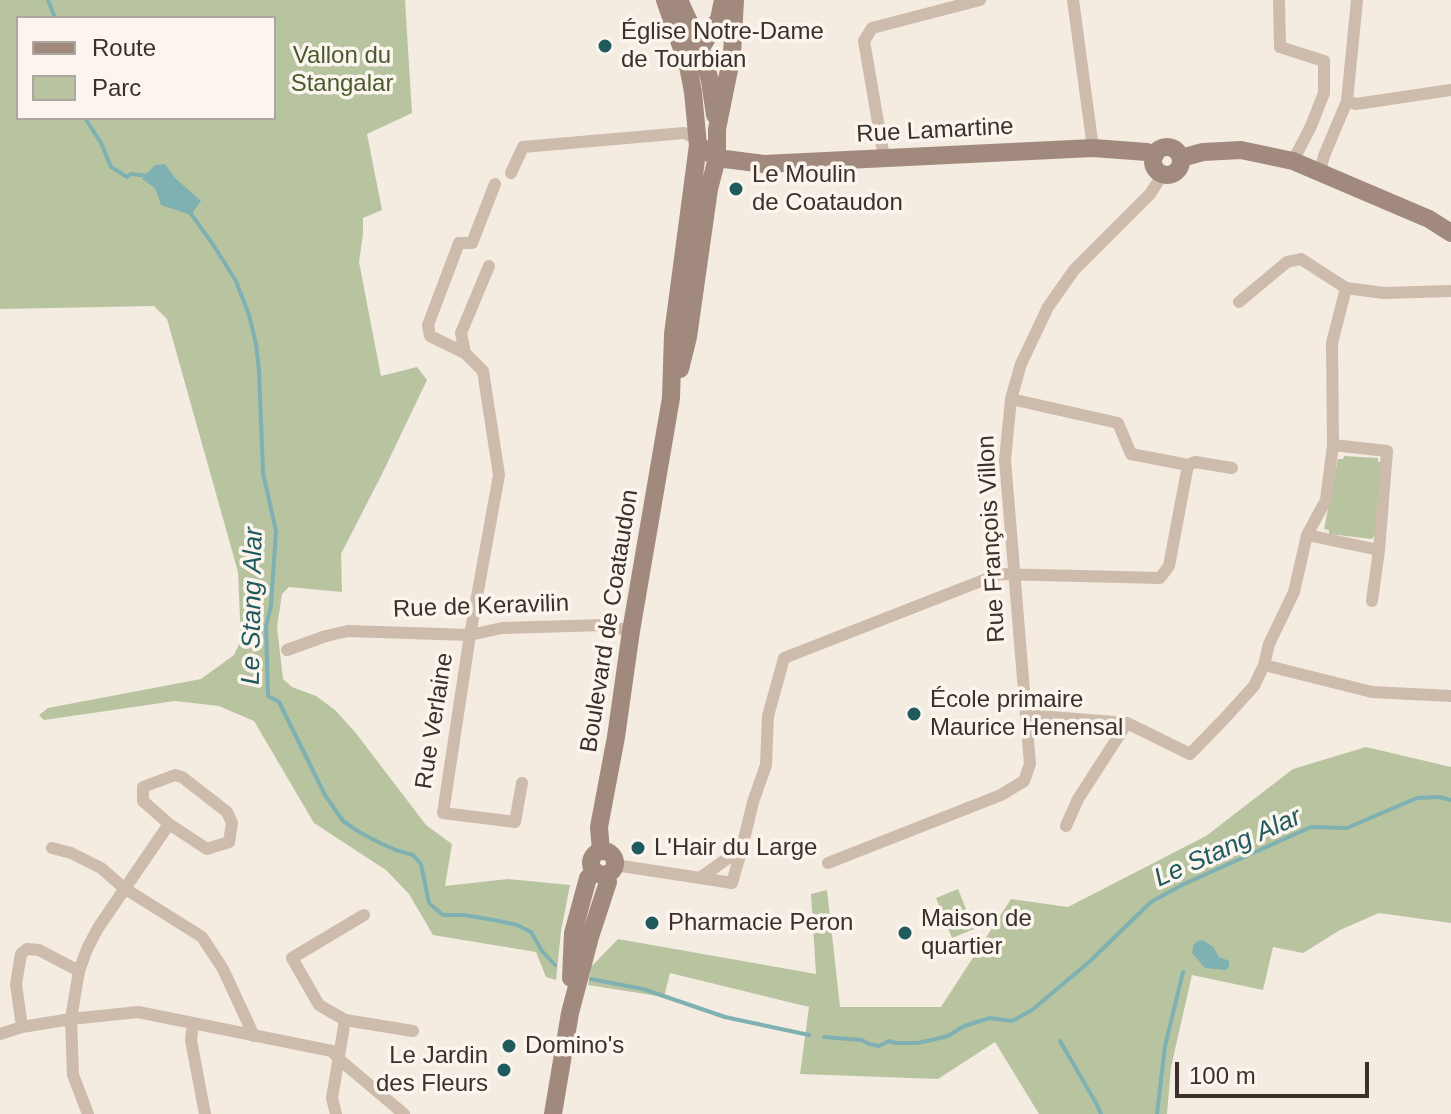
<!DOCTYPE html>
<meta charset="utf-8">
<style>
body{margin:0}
#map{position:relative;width:1451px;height:1114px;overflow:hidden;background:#f4ebe1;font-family:Arial,sans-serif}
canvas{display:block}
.legend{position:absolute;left:16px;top:16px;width:260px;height:104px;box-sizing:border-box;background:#fbf5ee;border:2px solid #aea6a0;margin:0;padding:10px 14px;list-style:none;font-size:24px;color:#3b302b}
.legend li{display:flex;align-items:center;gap:16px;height:40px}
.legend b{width:40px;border:2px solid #aea6a0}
.scale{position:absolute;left:1175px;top:1062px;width:194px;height:36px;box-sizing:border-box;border:4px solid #3b302b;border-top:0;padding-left:10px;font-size:24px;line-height:28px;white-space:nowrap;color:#3b302b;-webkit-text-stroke:6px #fbf5ee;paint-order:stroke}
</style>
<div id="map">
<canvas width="1451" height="1114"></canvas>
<ul class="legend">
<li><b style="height:10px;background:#a18a7d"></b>Route</li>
<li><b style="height:22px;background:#b8c4a0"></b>Parc</li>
</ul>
<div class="scale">100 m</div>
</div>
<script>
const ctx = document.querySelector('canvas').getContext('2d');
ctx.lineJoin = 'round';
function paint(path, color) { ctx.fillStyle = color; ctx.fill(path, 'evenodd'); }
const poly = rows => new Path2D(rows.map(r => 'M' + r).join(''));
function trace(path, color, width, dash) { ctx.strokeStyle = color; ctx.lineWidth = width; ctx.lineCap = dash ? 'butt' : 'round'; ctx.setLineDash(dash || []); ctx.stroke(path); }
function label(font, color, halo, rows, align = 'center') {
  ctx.font = font + ' Arial,sans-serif'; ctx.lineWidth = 7; ctx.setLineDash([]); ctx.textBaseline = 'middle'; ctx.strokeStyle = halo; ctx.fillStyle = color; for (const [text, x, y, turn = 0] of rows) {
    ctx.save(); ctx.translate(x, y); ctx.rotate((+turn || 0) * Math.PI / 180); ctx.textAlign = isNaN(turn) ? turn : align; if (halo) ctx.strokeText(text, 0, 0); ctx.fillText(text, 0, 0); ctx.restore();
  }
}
paint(poly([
 [0,0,405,0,412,113,367,134,382,210,363,218,363,234,359,262,381,376,417,367,427,380,382,474,341,554,342,592,289,587,282,594,277,627,283,679,292,687,316,696,335,710,355,732,426,825,452,844,445,886,508,879,570,885,561,931,556,980,546,977,536,952,433,935,409,894,386,870,314,823,254,721,219,706,175,701,44,720,39,715,48,708,201,679,234,655,241,640,238,572,167,319,154,306,0,309],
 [18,18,274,18,274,118,18,118],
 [1344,456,1378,458,1378,462,1382,462,1378,536,1374,536,1372,539,1329,534,1329,530,1324,529,1338,459,1343,459],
 [1366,747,1451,767,1451,923,1379,913,1340,930,1303,953,1273,947,1263,990,1192,975,1171,1067,1167,1114,1039,1114,995,1042,938,1079,800,1074,809,1007,670,973,664,997,588,985,591,967,618,939,816,974,811,894,827,890,840,1007,941,1007,1011,899,1068,907,1206,836,1293,769],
 [958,889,974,929,952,938,936,898]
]), '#b8c4a0');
paint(poly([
 [165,164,175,178,201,201,191,215,161,205,155,188,142,179,155,165],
 [1203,940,1213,947,1219,957,1229,961,1229,967,1226,970,1205,968,1192,953,1193,946,1197,941]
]), '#7fb0b2');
trace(poly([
 [48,0,55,18],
 [85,118,101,143,111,167,127,177,131,174,150,176],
 [189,211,212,243,236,281,249,315,256,344,259,371,263,473,276,531,271,606,266,626,268,696,279,702,325,795,343,821,359,832,380,843,396,850,413,855,421,864,429,903,443,915,464,915,494,920,517,925,531,932,542,951,555,965],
 [591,979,643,989,725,1017,809,1035],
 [824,1037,862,1040,869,1044,879,1046,889,1041,896,1043,918,1043,948,1036,964,1026,990,1018,1012,1021,1032,1010,1089,962,1151,902,1184,884,1311,827,1347,828,1417,798,1439,797,1451,800],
 [1060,1041,1096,1103,1101,1114],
 [1157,1114,1165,1046,1183,972]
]), '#7fb0b2', 4);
trace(poly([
 [1073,0,1093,148],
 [1279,0,1280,47,1324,61,1324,93,1311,126,1293,161],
 [1347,101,1356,104,1451,90],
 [884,157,864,41,872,28,980,0],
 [1320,171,1324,156,1347,101,1357,0],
 [511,173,523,147,684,133,691,136,698,145],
 [495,184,472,243,459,243,428,325,430,336,465,353,483,371,499,475,470,635,443,813,515,822,522,783],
 [1239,302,1287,262,1301,259,1346,288,1384,293,1451,291],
 [465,353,461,333,489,266],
 [1188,465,1195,462,1232,468],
 [1307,535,1379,550,1387,451,1333,445],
 [1372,601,1379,550],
 [287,650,326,636,348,631,470,635,502,628,604,625,631,631],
 [1264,665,1372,692,1451,696],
 [1026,715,1127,723,1190,754,1225,718,1254,686,1264,665,1269,644,1294,592,1307,535,1326,500,1333,445,1332,343,1346,288],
 [175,775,182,777,227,812,232,823,229,842,207,849,169,824,143,801,143,787,175,775],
 [1066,826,1078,799,1127,723],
 [52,848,71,853,101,868,124,888,202,937,223,969,254,1036],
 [828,863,1001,795,1024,781,1030,764,1005,460,1011,399,1021,364,1048,307,1074,270,1150,194,1163,174],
 [615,865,700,878,742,848,753,802,766,765,768,716,784,658,999,574,1160,578,1169,566,1188,465,1131,454,1118,423,1011,399],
 [700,878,732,883,742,848],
 [79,971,39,950,27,949,21,954,16,984,22,1027,71,1019,138,1012,332,1051,340,1060,404,1114],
 [345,1020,413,1031],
 [193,1023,191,1040,205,1114],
 [0,1034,22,1027],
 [88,1114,73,1075,71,1019,79,971,87,949,98,928,169,824],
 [336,1114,332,1098,345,1020,319,1005,292,958,364,915]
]), '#cdbbac', 12);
trace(poly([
 [679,0,701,48,710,81,715,115],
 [697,54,719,19,723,0],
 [698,145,717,158,764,164,1093,148,1147,152,1155,155],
 '1153 161a14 14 0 1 1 28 0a14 14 0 1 1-28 0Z',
 [1181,158,1203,152,1241,150,1293,161,1429,219,1451,233],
 [680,369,688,337,709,189,717,158,717,129,732,55,735,0],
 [601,851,599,827,616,737,631,631,671,398,673,334,698,145,693,92,688,66,665,0],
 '591 863a12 12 0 1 1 24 0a12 12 0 1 1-24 0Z',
 [571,978,573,933,588,878,595,871],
 [553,1114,570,1013,590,937,608,882,606,874]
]), '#a18a7d', 18);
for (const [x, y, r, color] of [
 [605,46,8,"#1f5a5e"],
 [736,189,8,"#1f5a5e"],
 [914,714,8,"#1f5a5e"],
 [638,848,8,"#1f5a5e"],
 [652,923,8,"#1f5a5e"],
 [905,933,8,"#1f5a5e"],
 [509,1046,8,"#1f5a5e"],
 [504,1070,8,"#1f5a5e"]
]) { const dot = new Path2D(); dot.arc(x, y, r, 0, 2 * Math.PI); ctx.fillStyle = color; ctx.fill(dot); trace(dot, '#fbf5ee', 3); }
label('24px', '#3b302b', '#fbf5ee', [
 ["Église Notre-Dame",621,32],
 ["de Tourbian",621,60],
 ["Le Moulin",752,175],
 ["de Coataudon",752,203],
 ["École primaire",930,700],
 ["Maurice Henensal",930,728],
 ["L'Hair du Large",654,848],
 ["Maison de",921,919],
 ["quartier",921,947],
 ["Pharmacie Peron",668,923],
 ["Domino's",525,1046],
 ["Le Jardin",488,1056,"right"],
 ["des Fleurs",488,1084,"right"]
], 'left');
label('24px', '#4a5a2e', '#fbf5ee', [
 ["Vallon du",342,56],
 ["Stangalar",342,84]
]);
label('24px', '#3b302b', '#fbf5ee', [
 ["Rue Lamartine",935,131,-3],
 ["Rue François Villon",992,539,-93],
 ["Rue de Keravilin",481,607,-2],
 ["Boulevard de Coataudon",610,621,-81],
 ["Rue Verlaine",435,721,-81]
]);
label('italic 26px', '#1f5a5e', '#fbf5ee', [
 ["Le Stang Alar",253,606,-89],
 ["Le Stang Alar",1228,848,-24]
]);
</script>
